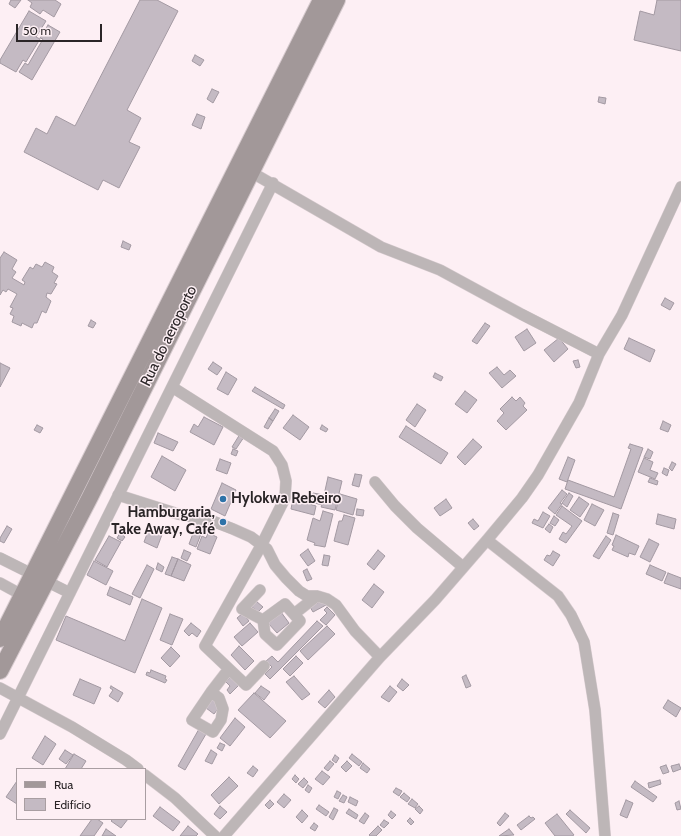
<!DOCTYPE html>
<meta charset="utf-8">
<style>
body{margin:0}
#map{position:relative;width:681px;height:836px;overflow:hidden;background:#fdeff4;font-family:Cabin,sans-serif}
canvas{display:block}
.legend{position:absolute;left:16px;top:768px;width:130px;height:52px;box-sizing:border-box;background:#fdeff4;border:1px solid #a99ea2;margin:0;padding:5px 7px;list-style:none;font-size:12px;color:#2a2527}
.legend li{display:flex;align-items:center;gap:8px;height:20px}
.legend b{width:20px;border:1px solid #a99ea2}
.scale{position:absolute;left:16px;top:24px;width:86px;height:18px;box-sizing:border-box;border:2px solid #2a2527;border-top:0;padding-left:5px;font-size:12px;line-height:14px;white-space:nowrap;color:#2a2527;-webkit-text-stroke:3px #fdeff4;paint-order:stroke}
</style>
<div id="map">
<canvas width="681" height="836"></canvas>
<ul class="legend">
<li><b style="height:5px;background:#a29899"></b>Rua</li>
<li><b style="height:11px;background:#c4bac3"></b>Edifício</li>
</ul>
<div class="scale">50 m</div>
</div>
<script>
const ctx = document.querySelector('canvas').getContext('2d');
ctx.lineJoin = 'round';
function paint(path, color) { ctx.fillStyle = color; ctx.fill(path, 'evenodd'); }
const poly = rows => new Path2D(rows.map(r => 'M' + r).join(''));
function trace(path, color, width, dash) { ctx.strokeStyle = color; ctx.lineWidth = width; ctx.lineCap = dash ? 'butt' : 'round'; ctx.setLineDash(dash || []); ctx.stroke(path); }
function label(font, color, halo, rows, align = 'center') {
  ctx.font = font + ' Cabin,sans-serif'; ctx.lineWidth = 3; ctx.setLineDash([]); ctx.textBaseline = 'middle'; ctx.strokeStyle = halo; ctx.fillStyle = color; for (const [text, x, y, turn = 0] of rows) {
    ctx.save(); ctx.translate(x, y); ctx.rotate((+turn || 0) * Math.PI / 180); ctx.textAlign = isNaN(turn) ? turn : align; if (halo) ctx.strokeText(text, 0, 0); ctx.fillText(text, 0, 0); ctx.restore();
  }
}
const building = poly([
 [11,0,21,0,15,8,9,4,11,0],
 [28,0,55,0,61,4,54,17,43,10,40,14,30,7,32,3,28,0],
 [140,0,157,0,178,11,127,110,141,118,129,142,140,147,119,188,103,180,98,190,24,152,36,128,47,134,56,116,75,126,140,0],
 [657,0,681,0,681,51,634,40,640,11,654,15,657,0],
 [29,11,46,21,36,37,40,39,26,62,23,60,16,72,0,63,0,60,29,11],
 [48,25,60,32,32,80,19,72,25,63,28,65,43,39,40,38,48,25],
 [195,55,204,60,200,66,192,61,195,55],
 [212,89,219,92,213,103,207,99,212,89],
 [599,97,606,98,605,104,598,102,599,97],
 [197,114,205,117,201,129,192,125,197,114],
 [123,241,131,245,129,250,121,247,123,241],
 [4,252,17,260,12,269,16,272,12,278,24,285,25,282,22,280,30,267,33,269,36,264,42,267,45,262,54,267,52,272,58,276,54,283,57,284,51,294,47,293,46,297,51,301,46,313,42,311,37,323,34,323,32,328,22,323,21,326,12,322,14,316,10,314,13,308,10,307,17,294,8,289,6,292,3,290,0,295,0,258,4,252],
 [665,298,674,303,670,310,661,305,665,298],
 [91,320,96,323,93,328,88,326,91,320],
 [485,323,490,326,477,344,472,341,485,323],
 [527,329,536,343,524,351,515,337,527,329],
 [559,338,568,349,554,362,544,350,559,338],
 [629,338,655,350,650,362,624,349,629,338],
 [578,360,580,367,576,368,573,361,578,360],
 [213,362,222,368,217,375,208,369,213,362],
 [0,363,10,368,0,387,0,363],
 [497,367,504,375,510,370,516,376,502,388,489,373,497,367],
 [226,372,237,379,228,395,217,389,226,372],
 [435,373,443,377,441,381,433,377,435,373],
 [255,387,285,405,283,409,252,391,255,387],
 [465,391,477,400,467,413,455,404,465,391],
 [512,397,516,401,520,397,525,403,523,406,527,410,506,430,497,421,504,413,500,409,512,397],
 [417,404,426,410,415,427,406,420,417,404],
 [275,409,279,411,273,421,269,418,275,409],
 [293,415,309,427,300,440,283,428,293,415],
 [204,417,223,427,214,445,190,432,194,424,198,427,204,417],
 [269,418,273,421,268,429,264,427,269,418],
 [663,421,671,425,668,432,660,429,663,421],
 [37,425,43,428,40,433,34,430,37,425],
 [322,425,328,429,326,432,320,429,322,425],
 [406,426,448,453,441,464,399,437,406,426],
 [158,433,178,442,173,451,154,443,158,433],
 [240,434,244,437,236,449,232,447,240,434],
 [473,439,482,447,465,465,457,457,473,439],
 [630,444,643,448,621,509,565,489,568,480,614,497,631,449,628,448,630,444],
 [233,449,238,451,236,456,231,454,233,449],
 [648,449,653,452,650,459,644,457,648,449],
 [162,456,186,470,175,491,151,477,162,456],
 [568,457,575,460,567,482,559,479,568,457],
 [644,458,653,462,650,470,658,473,655,479,638,472,644,458],
 [220,459,231,463,227,474,216,470,220,459],
 [672,462,676,464,672,471,669,468,672,462],
 [664,468,669,470,667,476,662,473,664,468],
 [355,474,362,475,359,487,352,485,355,474],
 [328,477,342,481,335,510,321,507,322,505,311,502,313,493,324,495,328,477],
 [650,478,658,481,657,485,648,482,650,478],
 [222,483,236,490,225,516,211,509,222,483],
 [562,490,567,494,560,503,562,504,555,514,548,508,562,490],
 [569,493,573,496,567,507,562,503,569,493],
 [340,494,357,499,353,515,336,510,340,494],
 [579,497,589,504,580,517,570,510,579,497],
 [293,499,316,506,314,515,291,509,293,499],
 [446,499,452,508,440,516,434,508,446,499],
 [592,504,604,510,595,526,584,520,592,504],
 [562,506,582,521,566,543,559,539,563,532,566,534,572,526,556,515,562,506],
 [357,509,364,510,363,516,356,515,357,509],
 [323,511,333,514,325,547,314,545,315,543,307,540,313,518,320,521,323,511],
 [543,512,550,516,543,528,532,523,534,519,538,521,543,512],
 [613,513,619,515,613,535,607,533,613,513],
 [658,514,676,519,674,529,656,524,658,514],
 [344,515,355,518,348,545,334,541,339,521,342,521,344,515],
 [554,516,559,520,555,526,550,523,554,516],
 [473,519,479,526,474,530,468,523,473,519],
 [198,523,205,527,201,535,194,531,198,523],
 [549,524,553,527,550,533,545,529,549,524],
 [7,526,12,529,4,543,0,541,0,538,7,526],
 [150,526,163,532,157,548,144,542,150,526],
 [194,531,201,534,196,547,189,544,194,531],
 [120,533,125,537,122,541,117,538,120,533],
 [208,533,217,537,210,554,197,549,202,536,206,538,208,533],
 [616,535,639,546,635,555,629,553,628,557,612,550,614,546,612,545,616,535],
 [109,536,121,542,107,567,95,560,109,536],
 [606,536,611,540,599,559,593,556,606,536],
 [649,539,659,544,650,562,640,557,649,539],
 [308,549,315,561,308,566,300,555,308,549],
 [184,550,191,553,187,561,181,558,184,550],
 [378,550,385,556,374,570,367,564,378,550],
 [553,551,560,555,553,566,544,560,547,555,550,556,553,551],
 [324,555,330,556,328,566,322,565,324,555],
 [172,557,178,559,171,576,165,574,172,557],
 [178,559,191,565,184,581,171,576,178,559],
 [94,561,113,571,106,585,87,575,94,561],
 [158,563,164,567,162,572,156,569,158,563],
 [147,565,154,569,140,598,132,594,147,565],
 [650,565,666,572,662,581,646,574,650,565],
 [307,569,312,579,307,581,303,571,307,569],
 [668,573,681,578,681,589,664,583,668,573],
 [374,584,384,592,372,608,362,600,374,584],
 [110,587,133,597,130,605,107,595,110,587],
 [142,599,162,608,135,673,56,640,66,616,125,641,142,599],
 [323,600,326,605,313,612,310,607,323,600],
 [256,601,263,607,258,612,251,606,256,601],
 [327,607,335,615,326,625,320,620,327,613,324,610,327,607],
 [281,612,289,623,277,633,268,623,281,612],
 [243,613,249,621,243,626,237,618,243,613],
 [170,614,183,619,172,645,160,640,170,614],
 [317,621,323,626,270,679,265,674,272,667,266,661,272,656,278,662,317,621],
 [191,623,201,631,197,637,192,633,189,636,184,631,191,623],
 [250,623,258,632,242,646,234,637,250,623],
 [327,626,335,634,308,660,300,651,327,626],
 [239,646,254,661,245,670,231,655,239,646],
 [171,647,180,656,170,667,161,658,171,647],
 [296,656,303,663,290,676,283,669,296,656],
 [151,670,166,676,165,679,167,680,165,683,146,675,147,672,150,673,151,670],
 [232,675,241,683,230,694,227,690,230,686,226,682,232,675],
 [466,675,471,686,466,688,462,677,466,675],
 [294,676,310,694,302,700,286,682,294,676],
 [80,679,101,688,94,704,73,695,80,679],
 [402,679,409,685,403,691,397,686,402,679],
 [111,686,123,693,118,702,109,696,113,690,110,688,111,686],
 [261,686,270,692,264,700,255,693,261,686],
 [390,686,397,692,389,702,381,697,390,686],
 [329,690,335,697,325,708,318,702,329,690],
 [254,693,286,721,270,738,238,710,254,693],
 [213,699,221,705,214,714,206,708,213,699],
 [668,700,681,708,676,717,663,708,668,700],
 [235,718,245,727,230,746,220,738,235,718],
 [199,729,206,734,185,770,178,766,199,729],
 [45,736,56,744,43,765,32,758,45,736],
 [220,743,225,745,222,751,217,748,220,743],
 [65,750,73,755,66,764,59,759,65,750],
 [211,750,217,754,212,764,205,761,211,750],
 [74,754,86,761,81,769,65,769,74,754],
 [352,754,362,762,359,766,349,758,352,754],
 [335,755,339,758,336,763,332,760,335,755],
 [330,761,334,764,328,771,324,768,330,761],
 [347,761,352,766,346,772,341,767,347,761],
 [363,763,370,769,367,773,360,768,363,763],
 [679,764,681,769,673,772,671,766,679,764],
 [666,765,669,772,663,774,660,767,666,765],
 [253,766,258,770,253,777,247,773,253,766],
 [322,771,330,777,323,785,315,779,322,771],
 [295,775,299,779,296,783,292,779,295,775],
 [229,777,238,786,219,804,211,795,229,777],
 [304,778,308,782,303,788,298,784,304,778],
 [660,780,661,784,649,788,648,783,660,780],
 [17,781,17,804,6,797,17,781],
 [635,781,657,797,653,802,631,787,635,781],
 [308,785,312,788,309,793,305,790,308,785],
 [396,788,402,791,399,796,393,792,396,788],
 [337,791,341,793,338,799,334,797,337,791],
 [404,793,410,798,407,802,400,797,404,793],
 [284,794,291,800,284,808,277,802,284,794],
 [343,795,347,797,344,803,339,801,343,795],
 [350,797,358,801,356,806,348,802,350,797],
 [412,799,418,804,415,808,408,804,412,799],
 [270,800,274,804,269,809,265,805,270,800],
 [626,800,633,803,627,818,620,815,626,800],
 [679,801,681,809,677,810,675,803,679,801],
 [319,805,329,812,326,816,316,809,319,805],
 [220,806,227,812,220,819,214,814,220,806],
 [419,806,423,810,420,814,415,809,419,806],
 [160,807,180,822,173,831,153,816,160,807],
 [334,808,338,810,333,820,329,817,334,808],
 [349,809,358,815,356,819,346,813,349,809],
 [302,810,308,816,302,823,296,817,302,810],
 [570,810,590,828,586,833,566,814,570,810],
 [391,811,396,815,392,819,388,815,391,811],
 [365,813,369,816,364,824,359,821,365,813],
 [505,813,509,816,500,826,497,823,505,813],
 [557,814,574,835,572,836,555,836,545,823,557,814],
 [529,816,531,818,533,817,535,819,521,830,517,825,529,816],
 [410,818,414,822,411,825,407,821,410,818],
 [92,819,97,819,103,823,94,836,80,836,92,819],
 [113,819,128,819,121,828,111,821,113,819],
 [384,820,389,823,384,828,380,825,384,820],
 [314,823,318,826,315,831,310,828,314,823],
 [188,826,198,834,196,836,180,836,188,826],
 [378,826,382,830,376,836,370,836,369,835,378,826],
 [106,829,116,836,102,836,106,829],
 [509,829,514,835,499,836,509,829]
]);
paint(building, '#c4bac3');
trace(building, '#a399a2', 1);
const street = poly([
 [251,172,381,247,440,270,521,314,599,354],
 [172,387,273,451,282,465,286,481,285,498,262,544,205,646,246,685,264,666],
 [375,482,395,506,417,528,463,567],
 [118,495,178,514,215,522,233,529,251,537,267,549,275,565,286,578,299,591,307,596,317,596,327,599,336,605,355,631,380,657],
 [487,540,558,596,571,615,584,642,595,710,605,836],
 [0,558,70,593],
 [0,583,22,595],
 [260,590,242,609,263,620],
 [285,604,300,621,277,645,265,634,263,620,285,604],
 [294,614,317,596],
 [0,688,72,727,126,760,138,769],
 [211,692,219,698,223,709,221,720,213,732,192,720,211,692,228,670],
 [0,734,273,183],
 [145,775,175,798,215,836],
 [224,836,380,657,435,600,487,540,522,498,538,475,579,403,599,354,622,315,681,187]
]);
const secondary = poly([
 [0,639,321,0],
 [0,671,90,497,337,0]
]);
trace(street, '#d7cbcf', 12);
trace(secondary, '#d7cbcf', 18);
trace(street, '#bdb6b7', 11);
trace(secondary, '#a29899', 16);
for (const [x, y, r, color] of [
 [223,499,4,"#2e73a8"],
 [223,522,4,"#2e73a8"]
]) { const dot = new Path2D(); dot.arc(x, y, r, 0, 2 * Math.PI); ctx.fillStyle = color; ctx.fill(dot); trace(dot, '#fdeff4', 1.5); }
label('15px', '#2a2527', '#fdeff4', [
 ["Rua do aeroporto",169,336,-64]
]);
label('bold 15px', '#2a2527', '#fdeff4', [
 ["Hylokwa Rebeiro",231,499],
 ["Hamburgaria,",215,513,"right"],
 ["Take Away, Café",215,530,"right"]
], 'left');
</script>
